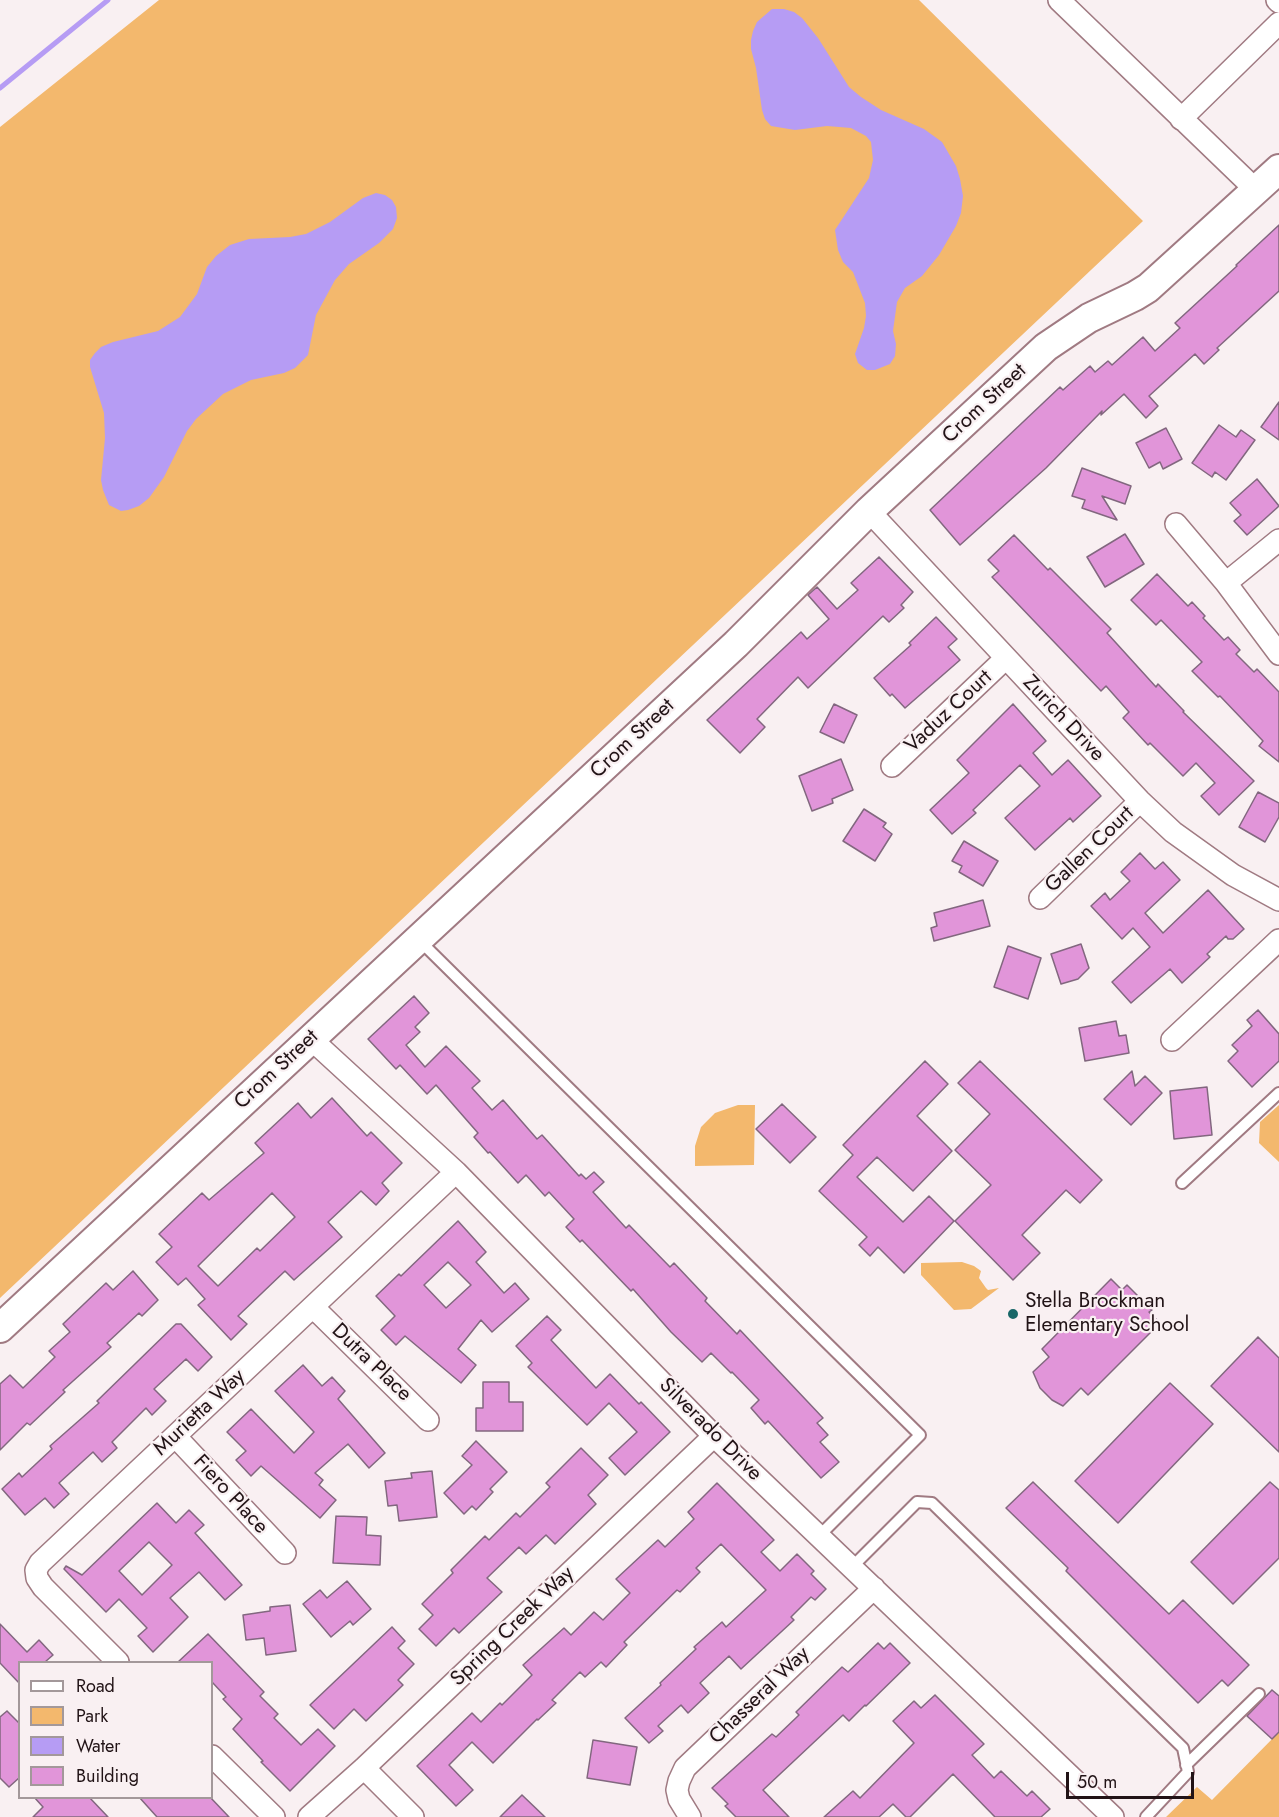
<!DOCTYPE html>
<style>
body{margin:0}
#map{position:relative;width:1279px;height:1817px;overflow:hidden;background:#f9f0f2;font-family:Jost,sans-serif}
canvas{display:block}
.legend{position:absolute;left:18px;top:1661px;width:195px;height:138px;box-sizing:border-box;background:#f9f0f2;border:2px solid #a3989a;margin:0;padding:8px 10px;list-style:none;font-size:18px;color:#211316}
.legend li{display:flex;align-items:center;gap:12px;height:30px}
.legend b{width:30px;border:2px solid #a3989a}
.scale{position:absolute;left:1066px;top:1772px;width:128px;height:27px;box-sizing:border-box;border:3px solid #211316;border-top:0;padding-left:8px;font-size:18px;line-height:21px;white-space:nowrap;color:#211316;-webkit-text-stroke:4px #f9f0f2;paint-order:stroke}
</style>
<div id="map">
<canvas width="1279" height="1817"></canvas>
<ul class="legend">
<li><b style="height:8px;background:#fff"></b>Road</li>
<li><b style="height:16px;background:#f3b86d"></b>Park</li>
<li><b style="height:16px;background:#b69cf4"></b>Water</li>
<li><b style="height:16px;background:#e195d9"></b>Building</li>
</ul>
<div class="scale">50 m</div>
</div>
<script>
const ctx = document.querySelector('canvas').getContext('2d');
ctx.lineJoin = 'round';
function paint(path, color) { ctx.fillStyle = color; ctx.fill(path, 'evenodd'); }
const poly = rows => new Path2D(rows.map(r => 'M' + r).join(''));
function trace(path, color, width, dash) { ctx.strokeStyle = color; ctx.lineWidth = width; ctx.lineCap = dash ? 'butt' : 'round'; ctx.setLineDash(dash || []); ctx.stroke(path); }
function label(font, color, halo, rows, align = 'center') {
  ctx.font = font + ' Jost,sans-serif'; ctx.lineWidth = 4.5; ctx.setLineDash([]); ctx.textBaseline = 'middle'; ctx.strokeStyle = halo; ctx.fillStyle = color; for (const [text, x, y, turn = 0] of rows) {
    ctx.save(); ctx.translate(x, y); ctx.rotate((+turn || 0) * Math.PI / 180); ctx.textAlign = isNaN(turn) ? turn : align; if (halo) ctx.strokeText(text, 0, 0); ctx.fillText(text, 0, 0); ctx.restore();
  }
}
paint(poly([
 [159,0,919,0,1143,221,0,1298,0,127],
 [738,1105,755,1105,754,1165,695,1166,695,1146,701,1127,715,1113],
 [1279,1105,1279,1162,1259,1143,1260,1122],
 [962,1262,974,1266,981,1271,979,1278,986,1288,988,1290,999,1288,971,1309,954,1310,921,1275,921,1263],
 [1279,1732,1279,1817,1166,1817,1197,1787,1212,1800]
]), '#f3b86d');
paint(poly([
 [772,9,784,9,794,12,802,18,818,38,849,87,861,97,881,110,924,129,942,142,956,166,960,179,963,196,961,213,956,226,939,255,922,276,905,288,897,302,893,331,896,344,895,356,890,364,875,370,867,370,858,363,855,354,864,328,866,316,865,303,853,272,843,262,838,250,835,230,869,178,873,160,871,142,866,136,851,128,827,126,795,130,771,126,765,119,762,110,756,68,751,49,751,40,753,31,757,22],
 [376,193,385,195,392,200,396,207,397,218,393,229,379,243,349,264,335,280,316,315,308,355,295,368,284,373,251,380,223,394,196,419,187,431,164,477,149,498,139,506,128,510,121,511,109,505,103,490,101,480,105,438,104,413,90,367,90,360,95,353,101,347,113,342,158,331,180,317,197,294,207,267,216,256,230,245,249,239,290,237,306,234,330,222,363,198]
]), '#b69cf4');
trace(poly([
 [0,88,108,0]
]), '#b69cf4', 5);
const building = poly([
 [1279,225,1279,291,1217,348,1219,350,1204,364,1195,354,1149,396,1158,406,1146,418,1124,394,1101,415,1102,411,1046,468,960,545,930,510,1060,387,1063,390,1090,366,1095,372,1108,361,1112,365,1143,337,1155,351,1180,328,1175,323,1237,266,1236,265,1279,225],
 [1279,402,1279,440,1261,427,1279,402],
 [1219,425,1236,437,1241,430,1255,440,1226,480,1215,472,1212,477,1192,463,1219,425],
 [1166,428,1182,459,1163,469,1160,462,1149,468,1136,443,1166,428],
 [1082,468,1131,486,1125,504,1102,496,1117,520,1082,508,1085,500,1072,496,1082,468],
 [1257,479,1279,506,1247,535,1234,521,1241,515,1230,503,1257,479],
 [1125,534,1144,564,1105,587,1087,557,1125,534],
 [1014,535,1048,570,1050,568,1111,629,1107,633,1156,687,1158,684,1184,711,1183,712,1254,781,1219,815,1201,796,1215,783,1196,763,1183,776,1150,743,1148,745,1123,718,1129,712,1106,686,1101,691,992,577,999,571,988,560,1014,535],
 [879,557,913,592,901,605,904,608,889,622,883,616,808,688,798,677,757,719,765,727,740,753,707,720,801,632,807,639,829,619,808,595,817,587,837,609,858,590,851,583,879,557],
 [1157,574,1188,606,1192,602,1205,616,1203,618,1224,640,1228,637,1240,650,1236,654,1254,672,1257,669,1279,692,1279,762,1259,746,1263,741,1220,696,1218,697,1192,671,1202,662,1161,620,1156,625,1131,600,1157,574],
 [936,617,957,639,948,647,960,660,905,708,892,694,890,696,874,678,911,645,909,643,936,617],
 [834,704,857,715,844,743,820,732,834,704],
 [1013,704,1046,741,1033,753,1052,775,1068,760,1101,796,1073,822,1070,818,1035,850,1005,818,1040,786,1020,765,973,810,976,813,952,834,930,810,969,773,957,760,1013,704],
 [841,759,853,790,832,799,833,803,812,811,799,776,841,759],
 [1258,792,1279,803,1279,817,1265,842,1239,827,1258,792],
 [864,809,886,823,883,827,892,834,875,861,843,841,864,809],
 [964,841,998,861,983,886,959,872,962,866,952,861,964,841],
 [1140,853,1155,869,1163,862,1180,880,1145,913,1163,933,1208,890,1244,929,1233,939,1228,939,1226,936,1207,954,1210,957,1182,983,1170,969,1131,1003,1112,982,1150,947,1133,928,1122,939,1091,906,1105,893,1110,900,1130,881,1121,872,1140,853],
 [983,900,990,926,934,941,931,928,937,926,934,913,983,900],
 [1081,944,1089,968,1078,979,1061,984,1051,954,1081,944],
 [1008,946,1041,958,1028,999,994,987,1008,946],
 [414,996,429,1013,415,1027,420,1032,406,1045,425,1067,446,1046,480,1081,472,1088,492,1110,503,1100,537,1139,542,1135,579,1176,581,1174,586,1179,594,1172,604,1182,593,1192,626,1228,629,1225,670,1267,674,1263,707,1298,705,1301,737,1334,740,1330,823,1418,817,1423,828,1435,820,1442,839,1462,821,1478,768,1421,765,1424,751,1408,759,1400,732,1372,731,1373,711,1353,702,1362,671,1332,633,1289,631,1291,582,1240,580,1242,566,1227,574,1219,549,1192,545,1196,526,1175,518,1183,490,1152,488,1153,474,1137,478,1133,436,1085,427,1094,400,1065,396,1069,368,1039,414,996],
 [1258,1010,1279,1034,1279,1061,1252,1087,1228,1061,1238,1051,1232,1045,1252,1026,1247,1020,1258,1010],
 [1116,1021,1119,1036,1126,1035,1129,1053,1085,1061,1079,1028,1116,1021],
 [925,1061,948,1084,917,1116,952,1151,913,1191,877,1157,857,1177,903,1222,929,1196,954,1221,904,1273,878,1247,870,1256,859,1245,867,1237,819,1191,853,1155,843,1145,925,1061],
 [980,1061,1102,1180,1080,1203,1066,1190,1022,1235,1040,1253,1013,1280,955,1221,991,1185,955,1150,990,1114,958,1083,980,1061],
 [1132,1071,1135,1086,1145,1076,1162,1093,1131,1125,1104,1099,1132,1071],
 [1207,1087,1212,1135,1174,1139,1170,1091,1207,1087],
 [332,1098,367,1136,371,1132,402,1163,382,1183,389,1191,376,1205,361,1191,328,1222,342,1237,294,1280,285,1271,238,1316,247,1324,231,1340,198,1305,205,1299,186,1278,178,1285,156,1262,172,1247,159,1234,202,1193,209,1200,264,1153,255,1143,298,1103,311,1118,332,1098],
 [272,1193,295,1217,260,1251,257,1248,218,1286,198,1266,272,1193],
 [782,1104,816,1137,790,1163,756,1129,782,1104],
 [458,1221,486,1252,476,1262,504,1293,515,1283,529,1299,492,1332,481,1320,458,1349,476,1365,461,1383,405,1336,396,1345,381,1330,395,1316,376,1296,399,1274,401,1276,458,1221],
 [448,1262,471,1285,446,1308,424,1285,448,1262],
 [133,1271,158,1300,142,1316,139,1313,107,1343,111,1347,63,1390,65,1392,30,1425,27,1423,0,1450,0,1384,10,1375,23,1388,55,1357,49,1351,70,1332,63,1324,106,1283,113,1290,133,1271],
 [1111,1279,1122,1290,1127,1285,1152,1310,1149,1312,1160,1323,1088,1395,1081,1388,1063,1406,1052,1400,1040,1388,1033,1372,1049,1357,1042,1349,1111,1279],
 [547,1316,561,1330,551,1340,596,1388,610,1374,639,1404,641,1402,670,1432,625,1475,609,1458,637,1432,609,1403,587,1425,528,1367,532,1363,516,1346,547,1316],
 [176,1324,181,1324,212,1357,198,1371,186,1359,154,1389,166,1401,152,1415,146,1408,112,1442,117,1448,102,1462,93,1452,59,1483,69,1494,54,1508,45,1498,25,1515,2,1489,19,1473,22,1477,52,1449,50,1446,99,1403,97,1401,176,1324],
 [1258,1337,1279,1358,1279,1452,1211,1386,1258,1337],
 [303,1365,322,1386,332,1377,345,1391,338,1399,385,1453,369,1468,348,1444,315,1473,323,1480,319,1485,336,1500,320,1518,261,1466,251,1476,236,1460,246,1451,227,1432,251,1409,294,1453,314,1432,275,1391,303,1365],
 [483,1382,509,1382,509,1402,523,1402,523,1431,476,1431,476,1408,483,1408,483,1382],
 [1170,1383,1213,1424,1118,1523,1075,1481,1170,1383],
 [476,1441,507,1472,490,1489,493,1492,476,1510,472,1506,464,1514,444,1493,472,1465,462,1456,476,1441],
 [581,1448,608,1475,588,1495,596,1504,555,1544,546,1535,526,1554,519,1547,487,1578,502,1592,459,1633,454,1628,436,1646,419,1629,433,1615,422,1604,453,1573,451,1570,485,1536,489,1540,516,1513,520,1517,550,1487,546,1483,581,1448],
 [432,1471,437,1517,399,1521,397,1505,388,1506,385,1481,412,1478,411,1473,432,1471],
 [1033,1482,1169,1614,1183,1600,1249,1665,1228,1686,1222,1680,1198,1703,1066,1571,1068,1568,1006,1508,1033,1482],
 [1270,1482,1279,1490,1279,1558,1233,1604,1191,1562,1270,1482],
 [717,1483,774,1540,761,1552,780,1571,797,1554,814,1571,811,1574,826,1589,815,1600,811,1597,791,1617,794,1620,741,1669,729,1656,700,1683,709,1693,688,1713,681,1705,658,1726,663,1731,649,1743,625,1718,661,1685,660,1683,696,1649,694,1647,722,1622,726,1627,766,1590,721,1544,696,1568,700,1572,680,1592,677,1590,624,1642,627,1645,606,1667,601,1662,585,1677,580,1672,552,1700,556,1703,538,1720,537,1719,493,1763,472,1742,449,1765,473,1790,456,1806,417,1766,472,1713,481,1722,500,1703,502,1705,532,1675,523,1665,564,1628,571,1635,594,1612,603,1620,630,1593,616,1579,658,1540,665,1547,694,1519,688,1512,717,1483],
 [157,1503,176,1523,189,1510,204,1525,195,1533,242,1585,225,1600,199,1572,170,1598,188,1617,153,1652,138,1636,147,1628,119,1599,106,1612,64,1569,66,1566,82,1575,157,1503],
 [149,1542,172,1565,142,1595,119,1571,149,1542],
 [336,1516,367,1517,366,1535,381,1536,380,1565,333,1563,336,1516],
 [347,1581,371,1609,353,1625,350,1621,331,1637,303,1604,320,1590,327,1598,347,1581],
 [290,1605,296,1651,266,1655,264,1638,246,1640,243,1615,270,1611,270,1607,290,1605],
 [0,1624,27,1652,39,1640,53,1655,45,1662,20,1662,20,1684,0,1663,0,1624],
 [392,1627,405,1641,398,1648,414,1664,398,1680,403,1685,366,1721,354,1709,334,1729,310,1705,392,1627],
 [208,1634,264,1692,260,1696,278,1714,274,1718,301,1745,318,1729,335,1746,290,1791,261,1762,263,1761,233,1729,242,1719,223,1699,226,1697,212,1682,212,1662,178,1662,208,1634],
 [878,1643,884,1649,890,1643,910,1663,866,1706,865,1705,849,1721,843,1715,763,1790,789,1817,736,1817,725,1806,728,1804,712,1788,772,1734,776,1737,799,1715,796,1712,842,1667,848,1672,878,1643],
 [1272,1690,1279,1696,1279,1732,1272,1739,1247,1716,1272,1690],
 [935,1695,984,1744,972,1755,994,1778,1001,1771,1027,1796,1032,1791,1050,1809,1041,1817,995,1817,953,1774,910,1817,906,1817,893,1804,879,1817,824,1817,853,1791,860,1798,914,1743,893,1721,914,1701,921,1708,935,1695],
 [7,1711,20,1724,20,1777,9,1787,0,1778,0,1717,7,1711],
 [593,1740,637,1747,630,1785,587,1778,593,1740],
 [522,1795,545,1817,500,1817,522,1795],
 [34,1797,89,1797,108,1817,33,1817,43,1807,34,1797],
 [139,1797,210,1797,229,1817,157,1817,139,1797]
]);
paint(building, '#e195d9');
trace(building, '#82677f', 1.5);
const lane = poly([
 [420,941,920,1435,819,1536],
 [1182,1183,1279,1093],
 [852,1567,917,1502,932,1503,1183,1748,1188,1772,1146,1817],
 [1186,1765,1259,1694]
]);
const street = poly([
 [1059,0,1256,190],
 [1277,0,1279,2],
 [1181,119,1279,23],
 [869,511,1140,801,1173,832,1233,875,1279,900],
 [1176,524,1226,583,1279,654],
 [1226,583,1279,540],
 [892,766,1006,658],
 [1040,898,1140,801],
 [311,1039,456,1172,714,1436,1113,1817],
 [1172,1040,1279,940],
 [313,1307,428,1420],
 [175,1436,285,1553],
 [118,1662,43,1587,37,1578,36,1570,40,1563,456,1172],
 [212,1756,274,1817],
 [364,1768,413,1817],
 [309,1817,364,1768,714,1436],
 [690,1817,679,1799,677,1790,679,1781,685,1768,874,1588]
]);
const secondary = poly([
 [0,1328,736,644,869,511,1046,347,1089,318,1135,296,1148,288,1279,169]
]);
trace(lane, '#a07a82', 14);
trace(street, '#a07a82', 24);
trace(secondary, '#a07a82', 32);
trace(lane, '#fff', 10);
trace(street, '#fff', 21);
trace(secondary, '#fff', 28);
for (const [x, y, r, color] of [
 [1013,1314,6,"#196768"]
]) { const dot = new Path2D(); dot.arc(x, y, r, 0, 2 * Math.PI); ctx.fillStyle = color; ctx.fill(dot); trace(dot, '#f9f0f2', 2); }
label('21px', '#211316', '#f9f0f2', [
 ["Crom Street",985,404,-43],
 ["Vaduz Court",949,712,-43],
 ["Zurich Drive",1063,719,47],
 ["Crom Street",633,739,-43],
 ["Gallen Court",1090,850,-44],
 ["Crom Street",277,1070,-43],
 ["Dutra Place",371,1363,44],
 ["Murietta Way",200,1413,-43],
 ["Silverado Drive",710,1430,45],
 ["Fiero Place",230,1495,47],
 ["Spring Creek Way",513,1627,-44],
 ["Chasseral Way",760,1696,-44]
]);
label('21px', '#211316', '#f9f0f2', [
 ["Stella Brockman",1025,1302],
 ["Elementary School",1025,1326]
], 'left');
</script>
